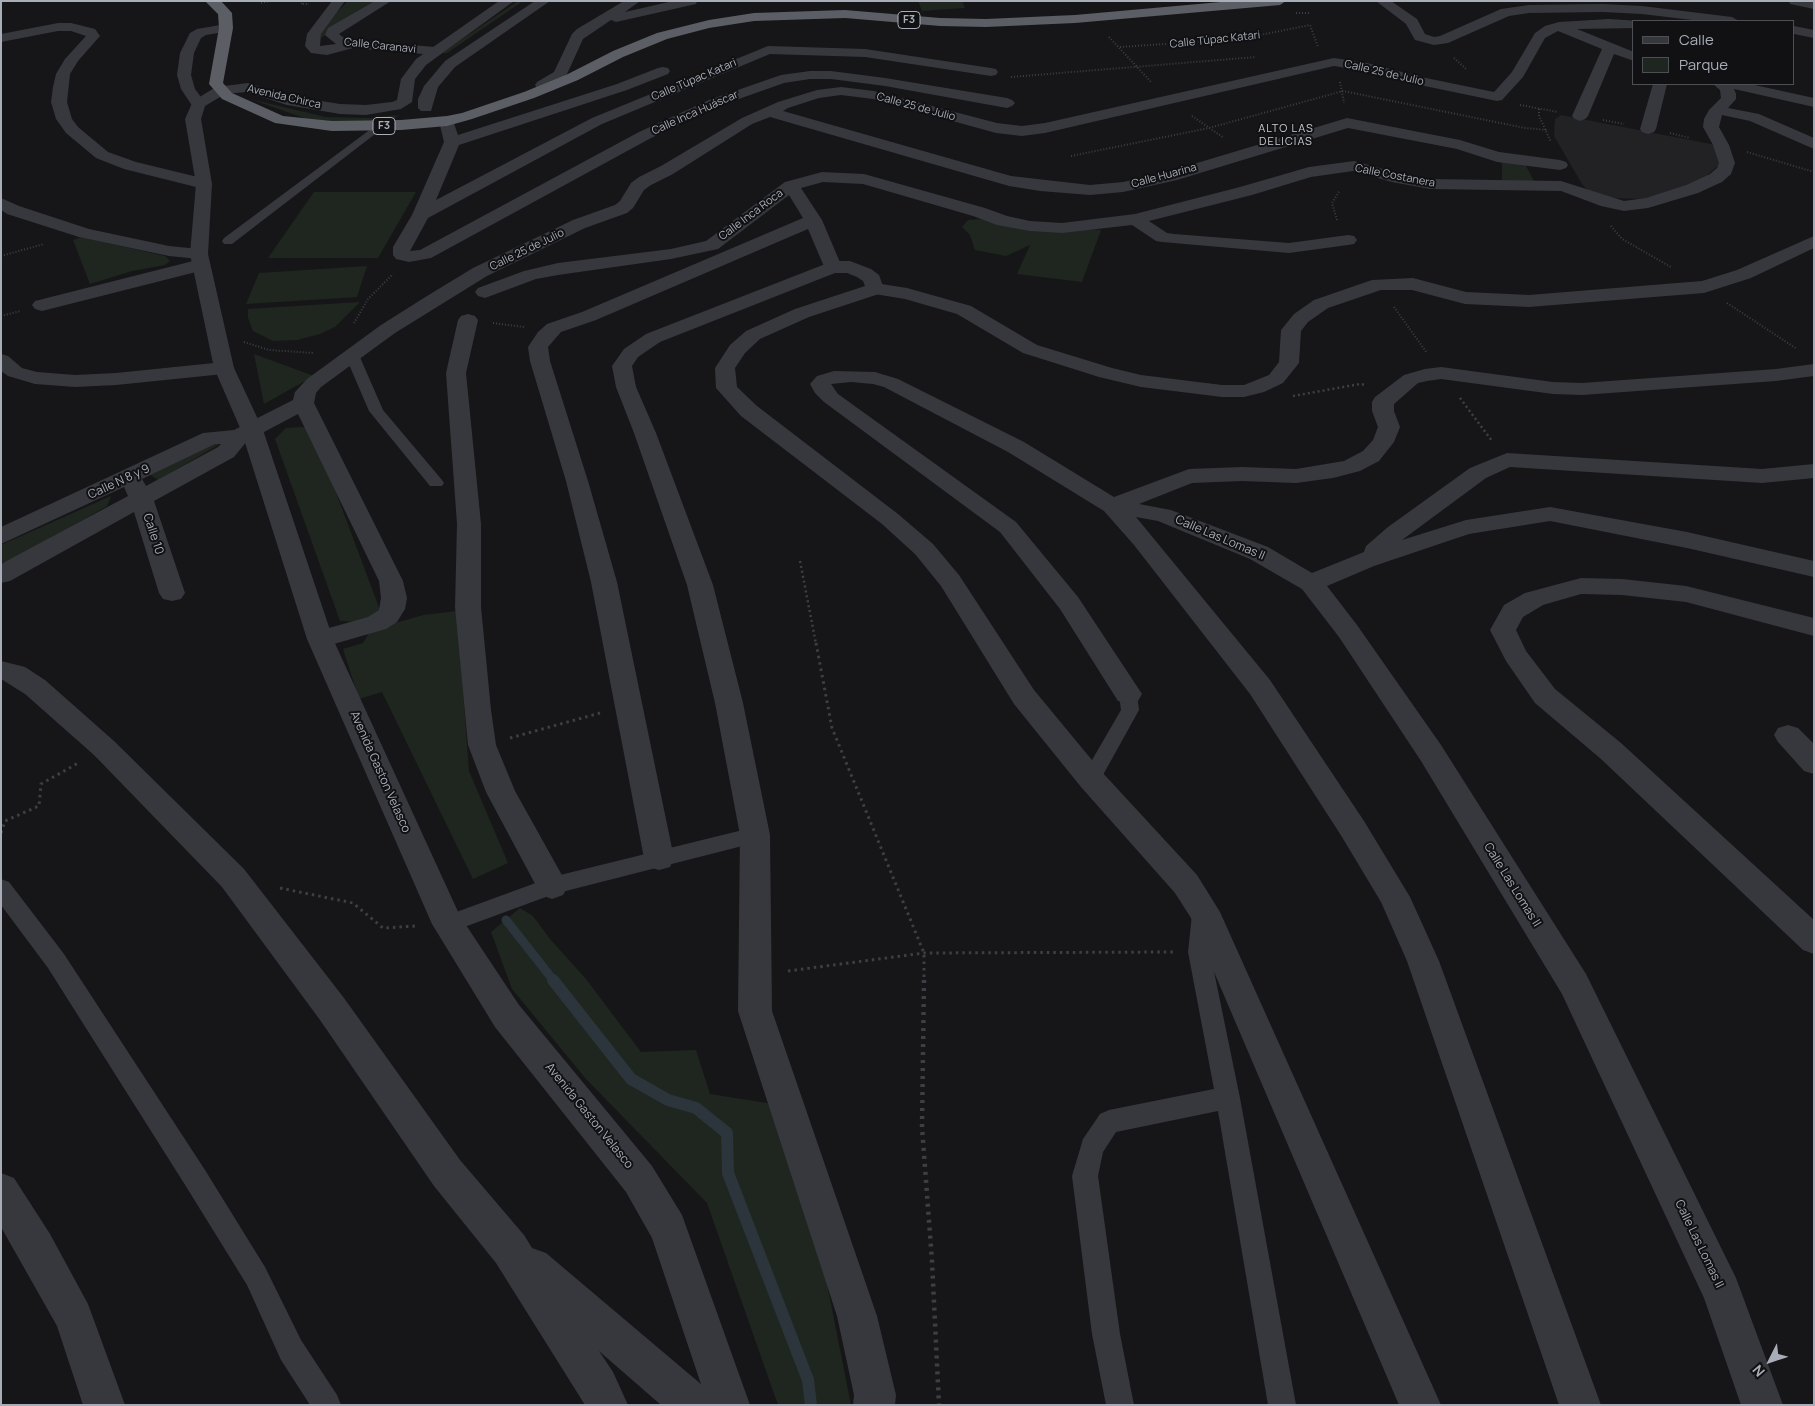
<!DOCTYPE html>
<meta charset="utf-8">
<style>
body{margin:0}
#map{position:relative;width:1815px;height:1406px;overflow:hidden;background:#161618;font-family:Manrope,sans-serif}
canvas{display:block}
.frame{position:absolute;inset:0;border:2px solid #a8adb8;pointer-events:none}
.legend{position:absolute;left:1632px;top:20px;width:162px;height:65px;box-sizing:border-box;background:#111113;border:1px solid #4d4f55;margin:0;padding:6px 9px;list-style:none;font-size:15px;color:#a8adb8}
.legend li{display:flex;align-items:center;gap:10px;height:25px}
.legend b{width:25px;border:1px solid #4d4f55}
.north{position:absolute;left:1745px;top:1336px;width:50px;height:50px;-webkit-text-stroke:4px #111113;paint-order:stroke;rotate:229deg;font-size:14px;font-weight:700;line-height:20px;text-align:center;color:#a8adb8}
.north::after{content:'';display:block;margin:auto;width:18px;height:22px;background:#a8adb8;clip-path:polygon(50% 0,100% 100%,50% 72%,0 100%)}
</style>
<div id="map">
<canvas width="1815" height="1406"></canvas>
<div class="frame"></div>
<ul class="legend">
<li><b style="height:6px;background:#37383d"></b>Calle</li>
<li><b style="height:14px;background:#1e261f"></b>Parque</li>
</ul>
<div class="north">N</div>
</div>
<script>
const ctx = document.querySelector('canvas').getContext('2d');
ctx.lineJoin = 'round';
function paint(path, color) { ctx.fillStyle = color; ctx.fill(path, 'evenodd'); }
const poly = rows => new Path2D(rows.map(r => 'M' + r).join(''));
function trace(path, color, width, dash) { ctx.strokeStyle = color; ctx.lineWidth = width; ctx.lineCap = dash ? 'butt' : 'round'; ctx.setLineDash(dash || []); ctx.stroke(path); }
function label(font, color, halo, rows, align = 'center') {
  ctx.font = font + ' Manrope,sans-serif'; ctx.lineWidth = 4; ctx.setLineDash([]); ctx.textBaseline = 'middle'; ctx.strokeStyle = halo; ctx.fillStyle = color; for (const [text, x, y, turn = 0] of rows) {
    ctx.save(); ctx.translate(x, y); ctx.rotate((+turn || 0) * Math.PI / 180); ctx.textAlign = isNaN(turn) ? turn : align; if (halo) ctx.strokeText(text, 0, 0); ctx.fillText(text, 0, 0); ctx.restore();
  }
}
paint(poly([
 [1561,115,1721,146,1720,164,1706,176,1684,186,1644,199,1606,198,1589,192,1582,184,1554,136,1555,119]
]), '#222225');
paint(poly([
 [348,1,376,1,321,38,321,34,333,16],
 [518,1,523,1,447,53,442,53],
 [918,1,962,1,965,8,922,11],
 [250,99,326,117,370,118,400,115,389,121,329,121,307,119],
 [1502,160,1525,164,1534,181,1502,184],
 [314,192,416,192,378,258,268,258],
 [982,219,1037,226,1101,230,1082,282,1017,274,1030,245,1006,256,975,250,970,235,962,227,968,220],
 [81,237,165,256,170,261,165,265,132,271,90,284,73,240],
 [367,266,357,297,246,304,259,273],
 [360,302,335,327,320,334,297,340,273,341,253,331,248,318,248,309],
 [254,354,314,376,264,404],
 [304,427,314,434,380,610,362,622,340,621,275,439,286,428],
 [217,442,218,445,158,480,149,474],
 [111,496,107,506,9,563,1,562,1,545],
 [457,611,469,771,508,863,473,879,382,692,359,699,343,649,363,643,371,630,423,615],
 [520,908,533,916,550,939,586,979,641,1052,696,1050,710,1094,792,1107,851,1405,778,1405,707,1203,586,1079,512,989,491,932]
]), '#1e261f');
trace(poly([
 [506,920,554,981]
]), '#2c353c', 9);
trace(poly([
 [553,980,631,1079,668,1100,696,1108,727,1133,728,1173,808,1380,811,1405]
]), '#2c353c', 12);
trace(poly([
 [260,1,260,3,271,1],
 [304,1,301,4,309,4],
 [1296,13,1309,13],
 [1109,37,1152,83],
 [1120,47,1240,39,1310,25,1318,47],
 [1454,58,1466,69],
 [1011,77,1256,57],
 [1340,82,1344,103],
 [1520,105,1558,112],
 [1539,109,1539,116,1551,142],
 [1192,116,1224,138],
 [1603,120,1624,124],
 [1670,133,1690,138],
 [1747,152,1814,172],
 [1071,156,1209,128,1343,91,1525,128,1547,130],
 [1337,220,1332,203,1340,190],
 [1611,226,1622,239,1671,267],
 [1,256,44,244],
 [1727,303,1797,349],
 [1394,307,1427,353],
 [1,316,20,311],
 [354,323,368,299,393,274],
 [493,323,524,327],
 [244,342,269,350,314,353]
]), '#3d3f44', 2, [1, 2]);
trace(poly([
 [1293,396,1360,384,1366,385],
 [1460,398,1492,441],
 [800,561,816,644]
]), '#3d3f44', 2.5, [2, 3]);
trace(poly([
 [816,643,832,728,924,953,924,981],
 [510,738,600,713],
 [1,833,5,821,39,806,41,784,80,762],
 [280,888,353,903,383,928,416,926],
 [788,971,924,953,1173,952]
]), '#3d3f44', 3, [2.5, 4]);
trace(poly([
 [924,980,922,1127,932,1261,939,1405]
]), '#3d3f44', 4.5, [3, 5]);
paint(poly([
 [379,123,384,126,383,128,232,244,224,244,222,241,224,238,379,123],
 [352,351,359,355,383,410,442,480,444,483,442,486,430,486,369,411,345,355,352,351],
 [1128,687,1135,689,1137,694,1139,710,1098,784,1091,787,1084,784,1081,779,1121,710,1119,694,1121,689,1128,687],
 [755,827,762,829,765,835,762,841,554,894,448,933,440,930,437,924,440,918,552,877,755,827],
 [1,879,9,882,64,954,205,1170,265,1267,301,1340,337,1395,341,1405,310,1405,281,1360,247,1285,187,1188,48,968,1,905,1,879],
 [1203,905,1211,908,1214,914,1210,952,1240,1098,1296,1405,1268,1405,1218,1111,1116,1132,1103,1152,1098,1176,1120,1334,1134,1405,1106,1405,1092,1334,1072,1176,1083,1139,1100,1114,1109,1110,1214,1089,1188,952,1192,914,1195,908,1203,905]
]), '#37383d');
paint(poly([
 [332,1,345,1,321,34,320,46,336,44,325,35,328,28,375,1,391,1,339,34,344,38,353,40,435,47,442,51,435,55,353,48,327,55,311,53,305,46,307,34,332,1],
 [535,1,550,1,455,67,438,87,431,111,421,111,418,108,418,99,424,86,445,61,535,1],
 [624,1,640,1,625,12,673,1,697,1,696,4,616,22,611,20,583,39,567,74,554,84,556,87,554,90,549,91,537,88,535,85,537,82,554,72,572,34,577,29,624,1],
 [1376,1,1391,1,1417,19,1425,34,1434,37,1440,36,1501,9,1529,5,1603,4,1642,6,1732,17,1739,21,1701,21,1642,14,1603,12,1529,13,1509,16,1448,43,1434,45,1415,40,1406,24,1376,1],
 [1789,1,1814,1,1814,9,1790,4,1789,1],
 [1609,19,1639,21,1634,21,1634,28,1577,29,1634,52,1634,61,1614,54,1588,116,1585,119,1580,121,1575,119,1572,116,1602,49,1558,31,1545,38,1523,77,1502,100,1497,101,1420,85,1366,71,1334,66,1045,133,1022,136,996,133,873,99,841,95,819,98,788,108,783,111,1011,176,1090,185,1123,182,1167,172,1347,118,1460,140,1499,152,1560,160,1566,162,1568,165,1566,168,1560,170,1497,162,1457,149,1348,128,1177,180,1123,192,1090,195,1040,191,1009,186,770,117,752,124,673,174,651,185,644,190,633,208,627,213,585,228,487,276,395,333,321,387,316,393,314,403,403,581,407,598,405,609,397,622,386,629,320,648,311,645,307,639,311,633,368,617,379,610,381,598,379,581,298,414,247,441,234,457,154,501,185,593,181,599,172,601,163,599,159,593,134,512,10,581,1,583,1,564,128,496,124,487,1,544,1,527,203,433,234,430,293,400,295,392,307,379,381,325,427,296,473,268,573,220,615,205,620,201,631,183,639,177,661,166,742,118,778,102,817,90,841,87,874,91,997,123,1022,126,1045,123,1334,58,1367,63,1421,77,1494,92,1512,72,1535,33,1545,26,1559,22,1609,19],
 [215,444,221,444,218,447,146,486,142,479,215,444],
 [58,23,71,23,95,29,100,36,78,61,70,74,67,102,72,119,78,127,108,152,136,162,210,180,212,184,210,188,204,189,124,169,96,158,66,133,56,119,51,102,53,87,56,74,65,59,86,36,71,31,58,31,1,42,1,34,58,23],
 [226,24,233,28,231,31,206,35,201,38,194,53,191,75,195,89,206,104,203,107,193,107,181,89,177,75,180,53,190,33,197,29,226,24],
 [1794,26,1814,30,1814,38,1794,34,1794,26],
 [768,46,865,49,991,68,996,69,998,72,996,75,991,76,865,57,770,54,602,124,428,218,410,251,420,250,639,132,709,100,781,75,810,71,831,71,885,78,1007,98,1012,100,1015,103,1012,106,1007,108,885,86,831,79,810,79,784,83,719,106,651,138,431,258,409,262,396,259,393,255,393,247,412,215,444,142,439,121,442,118,452,118,458,135,617,84,658,68,663,67,668,68,670,71,668,74,627,90,459,145,436,200,592,118,768,46],
 [1653,84,1667,84,1656,129,1654,132,1648,134,1642,132,1640,129,1653,84],
 [1713,84,1750,84,1814,98,1814,107,1734,89,1736,94,1736,99,1728,108,1759,114,1814,138,1814,149,1750,121,1722,115,1719,127,1729,145,1735,163,1731,174,1722,182,1698,193,1648,208,1624,211,1601,206,1561,191,1430,189,1392,182,1353,171,1311,177,1252,195,1149,221,1167,233,1174,234,1289,243,1348,235,1354,236,1357,240,1354,244,1348,245,1289,253,1162,242,1156,241,1132,225,1062,233,1030,231,997,225,973,216,863,184,823,182,801,188,822,220,842,267,840,271,833,273,826,271,808,229,596,320,561,332,548,347,550,361,588,481,617,582,674,858,670,867,659,870,648,867,644,858,591,582,566,481,530,361,528,347,538,332,547,324,582,312,803,218,789,195,718,249,671,259,558,275,536,279,485,298,478,296,475,292,478,288,524,271,558,263,671,249,706,241,785,182,822,172,864,174,985,208,1007,216,1030,221,1062,223,1135,214,1240,187,1309,167,1354,161,1394,172,1430,179,1561,181,1624,201,1646,198,1686,185,1710,174,1717,168,1719,163,1713,145,1703,127,1704,119,1709,110,1721,98,1720,90,1713,84],
 [1,198,19,206,89,229,169,246,199,249,205,250,208,254,205,258,199,259,169,256,79,237,7,214,1,210,1,198],
 [1814,236,1814,248,1751,278,1704,293,1529,307,1465,304,1412,290,1381,290,1328,308,1308,322,1301,331,1299,363,1283,383,1264,392,1244,397,1222,397,1141,387,1099,377,1023,353,957,314,905,299,868,293,866,289,868,285,875,283,907,288,971,306,1037,345,1112,368,1141,375,1222,385,1244,385,1269,375,1279,362,1281,330,1294,314,1314,300,1372,280,1413,278,1466,292,1529,295,1702,281,1737,270,1814,236],
 [201,259,208,261,210,265,208,269,42,311,35,309,32,305,35,301,201,259],
 [468,314,475,316,478,320,466,373,481,524,481,607,491,710,496,745,515,791,568,886,563,895,552,899,541,895,486,792,468,745,455,607,457,524,446,373,458,320,461,316,468,314],
 [1,354,8,356,22,368,37,372,75,375,116,373,224,362,231,364,234,368,231,372,224,374,116,385,75,387,35,384,8,376,1,371,1,354],
 [1814,364,1814,376,1776,381,1582,395,1553,394,1441,379,1427,381,1418,383,1394,404,1394,411,1400,427,1394,442,1379,461,1360,471,1333,478,1296,483,1242,481,1192,483,1139,504,1171,510,1268,547,1312,573,1364,552,1366,546,1388,527,1470,468,1507,453,1762,469,1814,464,1814,478,1762,483,1510,467,1486,478,1402,540,1466,520,1550,507,1687,532,1814,561,1814,577,1687,548,1550,521,1469,534,1374,566,1327,586,1357,625,1441,745,1586,974,1736,1278,1783,1405,1741,1405,1704,1298,1562,994,1421,761,1339,637,1302,589,1250,559,1158,521,1136,517,1270,680,1364,821,1410,897,1439,961,1601,1405,1559,1405,1407,961,1381,902,1342,837,1250,694,1134,545,1104,511,1008,452,884,387,873,384,851,382,831,384,838,394,1016,522,1078,597,1142,694,1138,701,1128,704,1118,701,1060,609,1000,532,824,402,815,393,810,384,817,376,834,371,875,372,898,379,1024,442,1114,497,1189,469,1242,467,1296,469,1344,461,1363,451,1373,440,1378,427,1372,411,1372,402,1375,397,1404,375,1425,369,1441,367,1553,382,1582,383,1776,369,1814,364],
 [1581,578,1622,579,1686,586,1814,618,1814,636,1686,602,1622,595,1581,594,1543,605,1523,617,1516,630,1526,651,1555,689,1621,743,1814,920,1814,954,1803,950,1601,759,1535,703,1506,661,1490,630,1504,605,1525,593,1581,578],
 [1,661,25,667,45,680,114,741,244,869,344,998,460,1160,524,1235,532,1248,546,1253,708,1390,714,1405,661,1405,599,1351,613,1372,628,1405,585,1405,496,1263,434,1186,320,1020,222,887,94,755,25,694,1,679,1,661],
 [1788,725,1798,728,1814,744,1814,774,1804,771,1778,742,1774,735,1778,728,1788,725],
 [1,1173,14,1178,50,1234,88,1304,125,1405,83,1405,57,1326,1,1227,1,1173]
]), '#37383d');
paint(poly([
 [499,1,514,1,426,65,415,79,412,102,401,109,366,115,340,114,287,105,247,92,225,94,205,106,201,119,212,184,208,254,234,368,263,430,333,639,460,916,519,1005,652,1166,682,1215,750,1405,708,1405,652,1238,626,1192,495,1027,432,924,307,639,241,430,214,368,190,254,196,184,185,119,193,101,216,87,248,83,290,96,340,104,366,105,392,102,397,100,401,79,416,59,499,1],
 [833,261,850,261,871,269,879,275,884,289,882,293,809,317,760,339,745,353,735,368,737,387,757,406,898,514,933,544,959,575,1034,690,1101,771,1197,875,1220,912,1441,1405,1399,1405,1191,918,1175,893,1081,787,1014,704,941,586,915,554,882,524,741,416,716,388,715,368,730,345,746,331,795,309,865,286,863,281,857,277,847,273,835,273,660,342,638,357,632,366,636,387,656,433,713,585,743,703,770,835,772,1011,877,1316,896,1395,895,1405,853,1405,854,1395,837,1316,738,1011,740,835,715,703,687,585,634,433,616,387,612,366,624,349,646,334,833,261]
]), '#37383d');
paint(poly([
 [205,1,221,1,232,13,233,28,223,83,232,93,283,116,332,121,401,120,447,116,462,113,524,92,568,74,613,51,657,33,709,20,754,13,845,10,940,18,986,19,1075,15,1232,1,1286,1,1280,5,1075,23,986,27,940,26,845,18,754,21,709,28,667,39,623,57,578,80,534,98,472,119,447,126,401,130,332,131,275,123,222,99,209,84,219,28,218,14,205,1]
]), '#5b5e65');
for (const [x, y, w] of [
 [909,20,22],
 [384,126,22]
]) { const box = new Path2D(); box.roundRect(x - w / 2, y - 8.5, w, 17, 4); ctx.fillStyle = '#111113'; ctx.fill(box); trace(box, '#a8adb8', 1); }
label('bold 11px', '#a8adb8', null, [
 ["F3",909,20],
 ["F3",384,126]
]);
label('11px', '#a8adb8', '#111113', [
 ["Calle Túpac Katari",1215,40,-6],
 ["Calle Caranavi",380,46,6],
 ["Calle 25 de Julio",1384,73,13],
 ["Calle Túpac Katari",694,80,-23],
 ["Avenida Chirca",284,97,13],
 ["Calle 25 de Julio",916,107,15],
 ["Calle Inca Huáscar",695,113,-24],
 ["Calle Huarina",1164,176,-15],
 ["Calle Costanera",1395,176,11],
 ["Calle Inca Roca",751,215,-37],
 ["Calle 25 de Julio",527,250,-26]
]);
ctx.letterSpacing = '1px';
label('11px', '#c9ccd4', '#111113', [
 ["ALTO LAS",1286,129],
 ["DELICIAS",1286,142]
]);
ctx.letterSpacing = '0px';
label('12px', '#a8adb8', '#111113', [
 ["Calle N 8 y 9",119,482,-25],
 ["Calle 10",153,534,72],
 ["Calle Las Lomas II",1220,538,23],
 ["Avenida Gaston Velasco",380,772,66],
 ["Calle Las Lomas II",1512,885,58],
 ["Avenida Gaston Velasco",589,1116,51],
 ["Calle Las Lomas II",1699,1244,64]
]);
</script>
